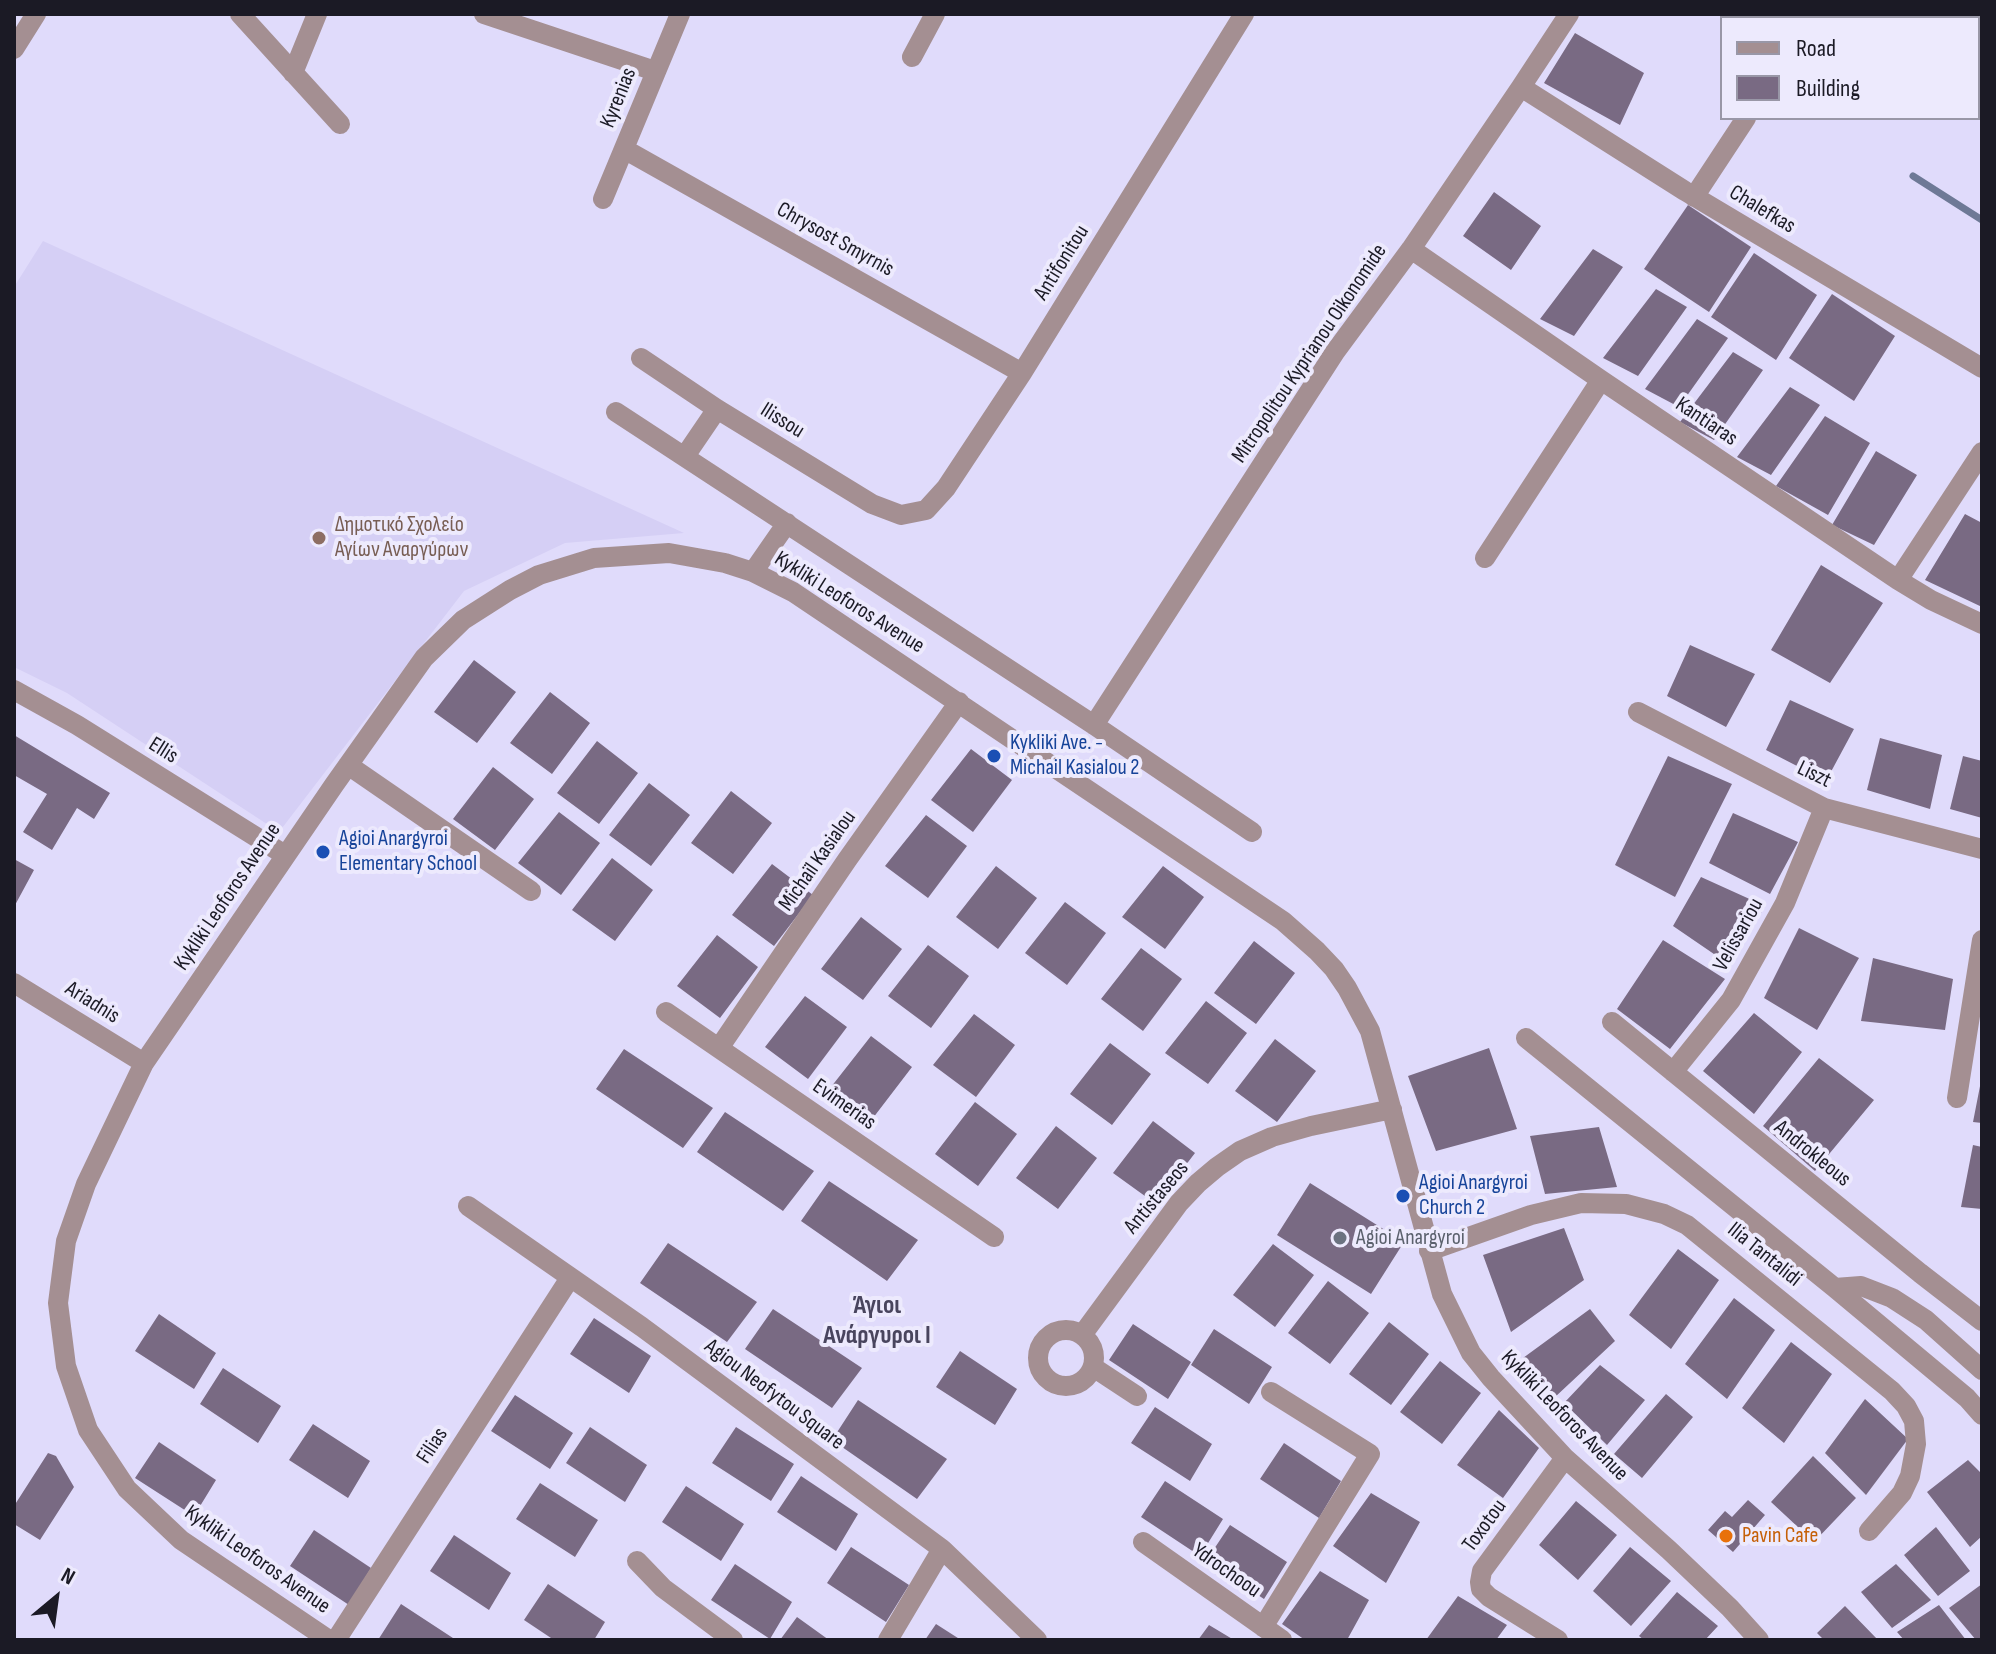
<!DOCTYPE html>
<meta charset="utf-8">
<style>
body{margin:0}
#map{position:relative;width:1996px;height:1654px;overflow:hidden;background:#e0dbfb;font-family:"Sofia Sans Condensed",sans-serif}
canvas{display:block}
.frame{position:absolute;inset:0;border:16px solid #1b1a25;pointer-events:none}
.legend{position:absolute;left:1720px;top:16px;width:260px;height:104px;box-sizing:border-box;background:#edeafd;border:2px solid #9997a7;margin:0;padding:10px 14px;list-style:none;font-size:24px;color:#1b1a25}
.legend li{display:flex;align-items:center;gap:16px;height:40px}
.legend b{width:40px;border:2px solid #9997a7}
.north{position:absolute;left:16px;top:1558px;width:80px;height:80px;-webkit-text-stroke:6px #edeafd;paint-order:stroke;rotate:29deg;font-size:22px;font-weight:700;line-height:32px;text-align:center;color:#1b1a25}
.north::after{content:'';display:block;margin:auto;width:28px;height:36px;background:#1b1a25;clip-path:polygon(50% 0,100% 100%,50% 72%,0 100%)}
</style>
<div id="map">
<canvas width="1996" height="1654"></canvas>
<div class="frame"></div>
<ul class="legend">
<li><b style="height:10px;background:#a48f92"></b>Road</li>
<li><b style="height:22px;background:#796a83"></b>Building</li>
</ul>
<div class="north">N</div>
</div>
<script>
const ctx = document.querySelector('canvas').getContext('2d');
ctx.lineJoin = 'round';
function paint(path, color) { ctx.fillStyle = color; ctx.fill(path, 'evenodd'); }
const poly = rows => new Path2D(rows.map(r => 'M' + r).join(''));
function trace(path, color, width, dash) { ctx.strokeStyle = color; ctx.lineWidth = width; ctx.lineCap = dash ? 'butt' : 'round'; ctx.setLineDash(dash || []); ctx.stroke(path); }
function label(font, color, halo, rows, align = 'center') {
  ctx.font = font + ' "Sofia Sans Condensed",sans-serif'; ctx.lineWidth = 8; ctx.setLineDash([]); ctx.textBaseline = 'middle'; ctx.strokeStyle = halo; ctx.fillStyle = color; for (const [text, x, y, turn = 0] of rows) {
    ctx.save(); ctx.translate(x, y); ctx.rotate((+turn || 0) * Math.PI / 180); ctx.textAlign = isNaN(turn) ? turn : align; if (halo) ctx.strokeText(text, 0, 0); ctx.fillText(text, 0, 0); ctx.restore();
  }
}
paint(poly([
 [43,241,684,533,565,543,464,591,279,832,67,693,14,667,14,287]
]), '#d5cff5');
trace(poly([
 [1913,176,1982,220]
]), '#6e7996', 7);
paint(poly([
 [1575,33,1644,73,1620,125,1544,83],
 [1494,192,1541,226,1511,270,1463,236],
 [1688,205,1751,247,1709,312,1644,269],
 [1593,249,1623,267,1574,336,1540,319],
 [1754,253,1817,295,1776,360,1711,317],
 [1656,289,1687,307,1638,376,1603,358],
 [1832,294,1895,336,1854,401,1789,358],
 [1697,319,1728,338,1679,407,1645,389],
 [1733,352,1763,370,1714,440,1680,422],
 [1790,387,1820,405,1771,475,1737,457],
 [1825,416,1870,443,1828,515,1776,486],
 [1876,451,1917,475,1874,545,1832,525],
 [1965,514,1982,523,1982,607,1925,580],
 [1821,565,1883,603,1830,683,1771,650],
 [1690,645,1755,674,1726,727,1667,696],
 [474,660,516,692,477,743,434,712],
 [550,692,590,723,552,774,510,743],
 [1790,700,1854,729,1826,781,1766,750],
 [14,735,110,793,94,819,77,808,52,850,23,832,47,794,14,775],
 [1880,738,1942,755,1930,809,1867,790],
 [597,741,638,773,599,824,557,793],
 [971,749,1012,780,973,832,931,800],
 [1668,756,1732,784,1675,897,1615,865],
 [1963,756,1982,761,1982,818,1950,809],
 [493,767,534,799,495,850,453,819],
 [649,783,690,815,651,866,609,835],
 [731,791,772,823,733,874,691,843],
 [559,812,600,843,561,895,518,863],
 [1733,813,1798,842,1770,894,1709,863],
 [926,815,967,846,928,898,885,866],
 [612,858,653,890,615,941,572,910],
 [14,859,34,870,14,907],
 [772,864,813,895,774,946,732,915],
 [996,866,1037,898,998,949,956,917],
 [1163,866,1204,897,1165,949,1122,917],
 [1701,877,1765,906,1730,965,1673,926],
 [1065,902,1106,933,1067,985,1025,953],
 [861,917,902,949,863,1000,821,969],
 [1799,928,1859,958,1817,1030,1764,998],
 [717,935,758,967,720,1018,677,986],
 [1663,940,1725,979,1670,1049,1617,1009],
 [1254,941,1295,973,1256,1024,1214,993],
 [928,945,969,976,931,1028,888,996],
 [1141,948,1182,979,1143,1031,1101,999],
 [1873,958,1953,979,1945,1030,1861,1021],
 [805,996,847,1027,808,1079,765,1047],
 [1206,1001,1247,1033,1208,1084,1165,1053],
 [1754,1013,1802,1052,1754,1114,1703,1071],
 [974,1014,1015,1045,976,1097,933,1065],
 [871,1036,912,1067,873,1118,831,1087],
 [1275,1039,1316,1071,1277,1122,1235,1091],
 [1110,1043,1151,1074,1112,1125,1070,1094],
 [1489,1048,1517,1129,1436,1151,1408,1076],
 [624,1049,713,1108,683,1148,596,1089],
 [1819,1058,1874,1100,1815,1171,1763,1126],
 [1981,1081,1982,1081,1982,1123,1973,1122],
 [975,1102,1017,1134,978,1186,935,1154],
 [725,1112,814,1171,783,1211,697,1152],
 [1153,1121,1195,1153,1156,1204,1113,1173],
 [1056,1126,1097,1158,1058,1209,1016,1178],
 [1599,1127,1617,1187,1545,1194,1530,1136],
 [1973,1145,1982,1147,1982,1209,1961,1207],
 [829,1181,918,1240,887,1281,801,1221],
 [1310,1183,1404,1242,1371,1294,1277,1235],
 [1564,1228,1584,1280,1511,1332,1483,1255],
 [668,1243,757,1302,727,1342,640,1283],
 [1273,1244,1314,1275,1275,1327,1233,1295],
 [1678,1249,1719,1280,1671,1349,1629,1315],
 [1328,1281,1369,1313,1330,1364,1288,1333],
 [1734,1298,1775,1330,1727,1399,1685,1364],
 [773,1309,862,1368,832,1408,745,1349],
 [1590,1309,1615,1341,1554,1398,1523,1358],
 [159,1314,216,1353,194,1389,135,1351],
 [594,1318,651,1356,629,1393,570,1354],
 [1389,1322,1429,1354,1391,1405,1349,1374],
 [1133,1324,1191,1362,1168,1399,1109,1360],
 [1214,1329,1272,1367,1249,1404,1191,1365],
 [1791,1342,1832,1374,1784,1443,1742,1408],
 [960,1351,1017,1389,995,1425,936,1387],
 [1440,1361,1481,1393,1442,1444,1400,1412],
 [1600,1365,1645,1400,1607,1445,1564,1403],
 [223,1368,281,1406,258,1443,200,1404],
 [1666,1394,1693,1417,1642,1478,1614,1454],
 [515,1395,573,1433,550,1469,491,1431],
 [1865,1399,1908,1439,1866,1495,1825,1453],
 [858,1400,947,1459,917,1499,832,1440],
 [1155,1407,1212,1444,1190,1481,1131,1443],
 [1499,1410,1539,1448,1503,1498,1457,1465],
 [313,1424,370,1461,348,1498,289,1460],
 [590,1427,647,1465,625,1502,566,1463],
 [736,1427,794,1464,771,1501,712,1463],
 [159,1442,216,1480,194,1516,135,1478],
 [1284,1443,1341,1481,1319,1518,1260,1479],
 [48,1453,56,1456,74,1487,40,1540,14,1524,14,1506],
 [1813,1456,1856,1498,1814,1542,1771,1502],
 [1968,1460,1982,1474,1982,1536,1970,1547,1927,1492],
 [801,1476,858,1514,836,1551,777,1512],
 [1165,1481,1223,1519,1200,1556,1141,1517],
 [540,1483,598,1520,575,1557,516,1519],
 [686,1486,744,1524,721,1561,662,1522],
 [1371,1493,1420,1522,1386,1583,1333,1546],
 [1748,1500,1765,1515,1733,1552,1708,1530,1725,1511,1732,1517],
 [1576,1501,1617,1535,1578,1580,1539,1545],
 [1230,1525,1287,1562,1264,1599,1206,1561],
 [1936,1527,1970,1571,1938,1596,1904,1555],
 [314,1530,371,1568,349,1605,290,1566],
 [454,1535,511,1573,489,1610,430,1571],
 [851,1547,909,1585,886,1622,827,1583],
 [1630,1547,1671,1581,1631,1626,1593,1591],
 [735,1564,792,1602,770,1639,711,1600],
 [1896,1564,1931,1600,1892,1628,1861,1592],
 [1320,1571,1369,1600,1347,1640,1305,1640,1282,1624],
 [548,1584,605,1622,594,1640,554,1640,524,1620],
 [1982,1584,1982,1640,1976,1640,1949,1608],
 [1677,1592,1718,1626,1705,1640,1644,1640,1639,1636],
 [1458,1596,1507,1625,1496,1640,1426,1640],
 [401,1604,456,1640,378,1640],
 [1939,1605,1966,1640,1904,1640,1897,1632],
 [1845,1606,1878,1640,1824,1640,1817,1633],
 [797,1617,829,1640,780,1640],
 [936,1624,961,1640,925,1640],
 [1209,1625,1234,1640,1198,1640]
]), '#796a83');
trace(poly([
 [240,14,340,124],
 [484,14,655,71],
 [1881,14,1887,18],
 [1812,18,1814,14],
 [14,49,36,14],
 [912,57,935,14],
 [293,73,317,14],
 [1978,78,1982,80],
 [1521,87,1685,191,1982,368],
 [624,149,1022,373],
 [1694,197,1746,118],
 [603,199,680,14],
 [1411,249,1601,380,1898,580,1931,600,1982,624],
 [641,358,717,409,872,504,901,515,926,510,946,488,1022,373,1244,14],
 [616,412,1094,725,1252,832],
 [685,456,717,409],
 [1485,558,1601,380],
 [753,572,787,523],
 [1898,580,1982,452],
 [14,690,77,725,285,855],
 [1638,712,1824,808,1982,849],
 [1094,725,1335,352,1411,249,1521,87,1569,14],
 [348,765,531,891],
 [14,983,144,1063],
 [666,1012,994,1237],
 [1612,1022,1920,1273,1982,1321],
 [1526,1038,1835,1288,1967,1398,1982,1415],
 [719,1048,847,860,959,702],
 [1673,1072,1731,1000,1785,903,1824,808],
 [1957,1098,1982,940],
 [468,1206,642,1327,942,1549,1037,1640],
 [1429,1251,1531,1215,1581,1203,1626,1204,1664,1214,1687,1225,1892,1391,1906,1406,1914,1421,1916,1444,1910,1476,1902,1493,1869,1531],
 [1835,1288,1861,1286,1892,1298,1926,1320,1982,1370],
 '1038 1358a28 28 0 1 1 56 0a28 28 0 1 1-56 0Z',
 [1082,1335,1179,1203,1198,1183,1217,1167,1240,1151,1272,1137,1311,1126,1392,1109],
 [1093,1367,1137,1396],
 [1143,1542,1282,1640],
 [637,1561,663,1588,733,1640],
 [1263,1627,1370,1454,1271,1392],
 [329,1640,181,1540,127,1489,88,1430,66,1366,58,1303,66,1241,86,1184,144,1063,334,785,424,658,463,620,510,590,539,575,594,558,669,553,725,563,753,572,793,592,1283,921,1317,951,1334,969,1347,988,1370,1031,1442,1294,1471,1353,1491,1378,1565,1458,1669,1550,1730,1608,1759,1640],
 [336,1640,570,1278],
 [888,1640,942,1549],
 [1558,1640,1489,1597,1481,1589,1480,1582,1482,1571,1565,1458]
]), '#a48f92', 20);
for (const [x, y, r, color] of [
 [319,538,8,"#8d6e63"],
 [994,756,8,"#1a4fb4"],
 [323,852,8,"#1a4fb4"],
 [1403,1196,8,"#1a4fb4"],
 [1340,1238,8,"#6b7280"],
 [1726,1536,8,"#e8710a"]
]) { const dot = new Path2D(); dot.arc(x, y, r, 0, 2 * Math.PI); ctx.fillStyle = color; ctx.fill(dot); trace(dot, '#edeafd', 3); }
label('22px', '#1b1a25', '#edeafd', [
 ["Kyrenias",619,98,-68],
 ["Chalefkas",1762,210,31],
 ["Chrysost Smyrnis",835,240,29],
 ["Antifonitou",1062,263,-58],
 ["Mitropolitou Kyprianou Oikonomide",1310,354,-56],
 ["Ilissou",782,421,32],
 ["Kantiaras",1706,422,34],
 ["Kykliki Leoforos Avenue",849,603,32],
 ["Ellis",163,751,32],
 ["Liszt",1814,775,26],
 ["Michaïl Kasialou",818,861,-55],
 ["Kykliki Leoforos Avenue",228,897,-56],
 ["Velissariou",1739,935,-61],
 ["Ariadnis",92,1003,32],
 ["Evimerias",844,1105,35],
 ["Androkleous",1812,1154,39],
 ["Antistaseos",1157,1198,-50],
 ["Ilia Tantalidi",1764,1255,39],
 ["Agiou Neofytou Square",774,1395,37],
 ["Kykliki Leoforos Avenue",1564,1416,46],
 ["Filias",433,1446,-57],
 ["Toxotou",1485,1526,-54],
 ["Kykliki Leoforos Avenue",257,1560,35],
 ["Ydrochoou",1226,1571,35]
]);
label('22px', '#785e54', '#edeafd', [
 ["Δημοτικό Σχολείο",335,525],
 ["Αγίων Αναργύρων",335,550]
], 'left');
label('22px', '#164399', '#edeafd', [
 ["Kykliki Ave. -",1010,743],
 ["Michail Kasialou 2",1010,768],
 ["Agioi Anargyroi",339,839],
 ["Elementary School",339,864],
 ["Agioi Anargyroi",1419,1183],
 ["Church 2",1419,1208]
], 'left');
label('22px', '#5b616d', '#edeafd', [
 ["Agioi Anargyroi",1356,1238]
], 'left');
label('22px', '#c56008', '#edeafd', [
 ["Pavin Cafe",1742,1536]
], 'left');
label('bold 26px', '#49455e', '#edeafd', [
 ["Άγιοι",877,1306],
 ["Ανάργυροι Ι",877,1336]
]);
</script>
